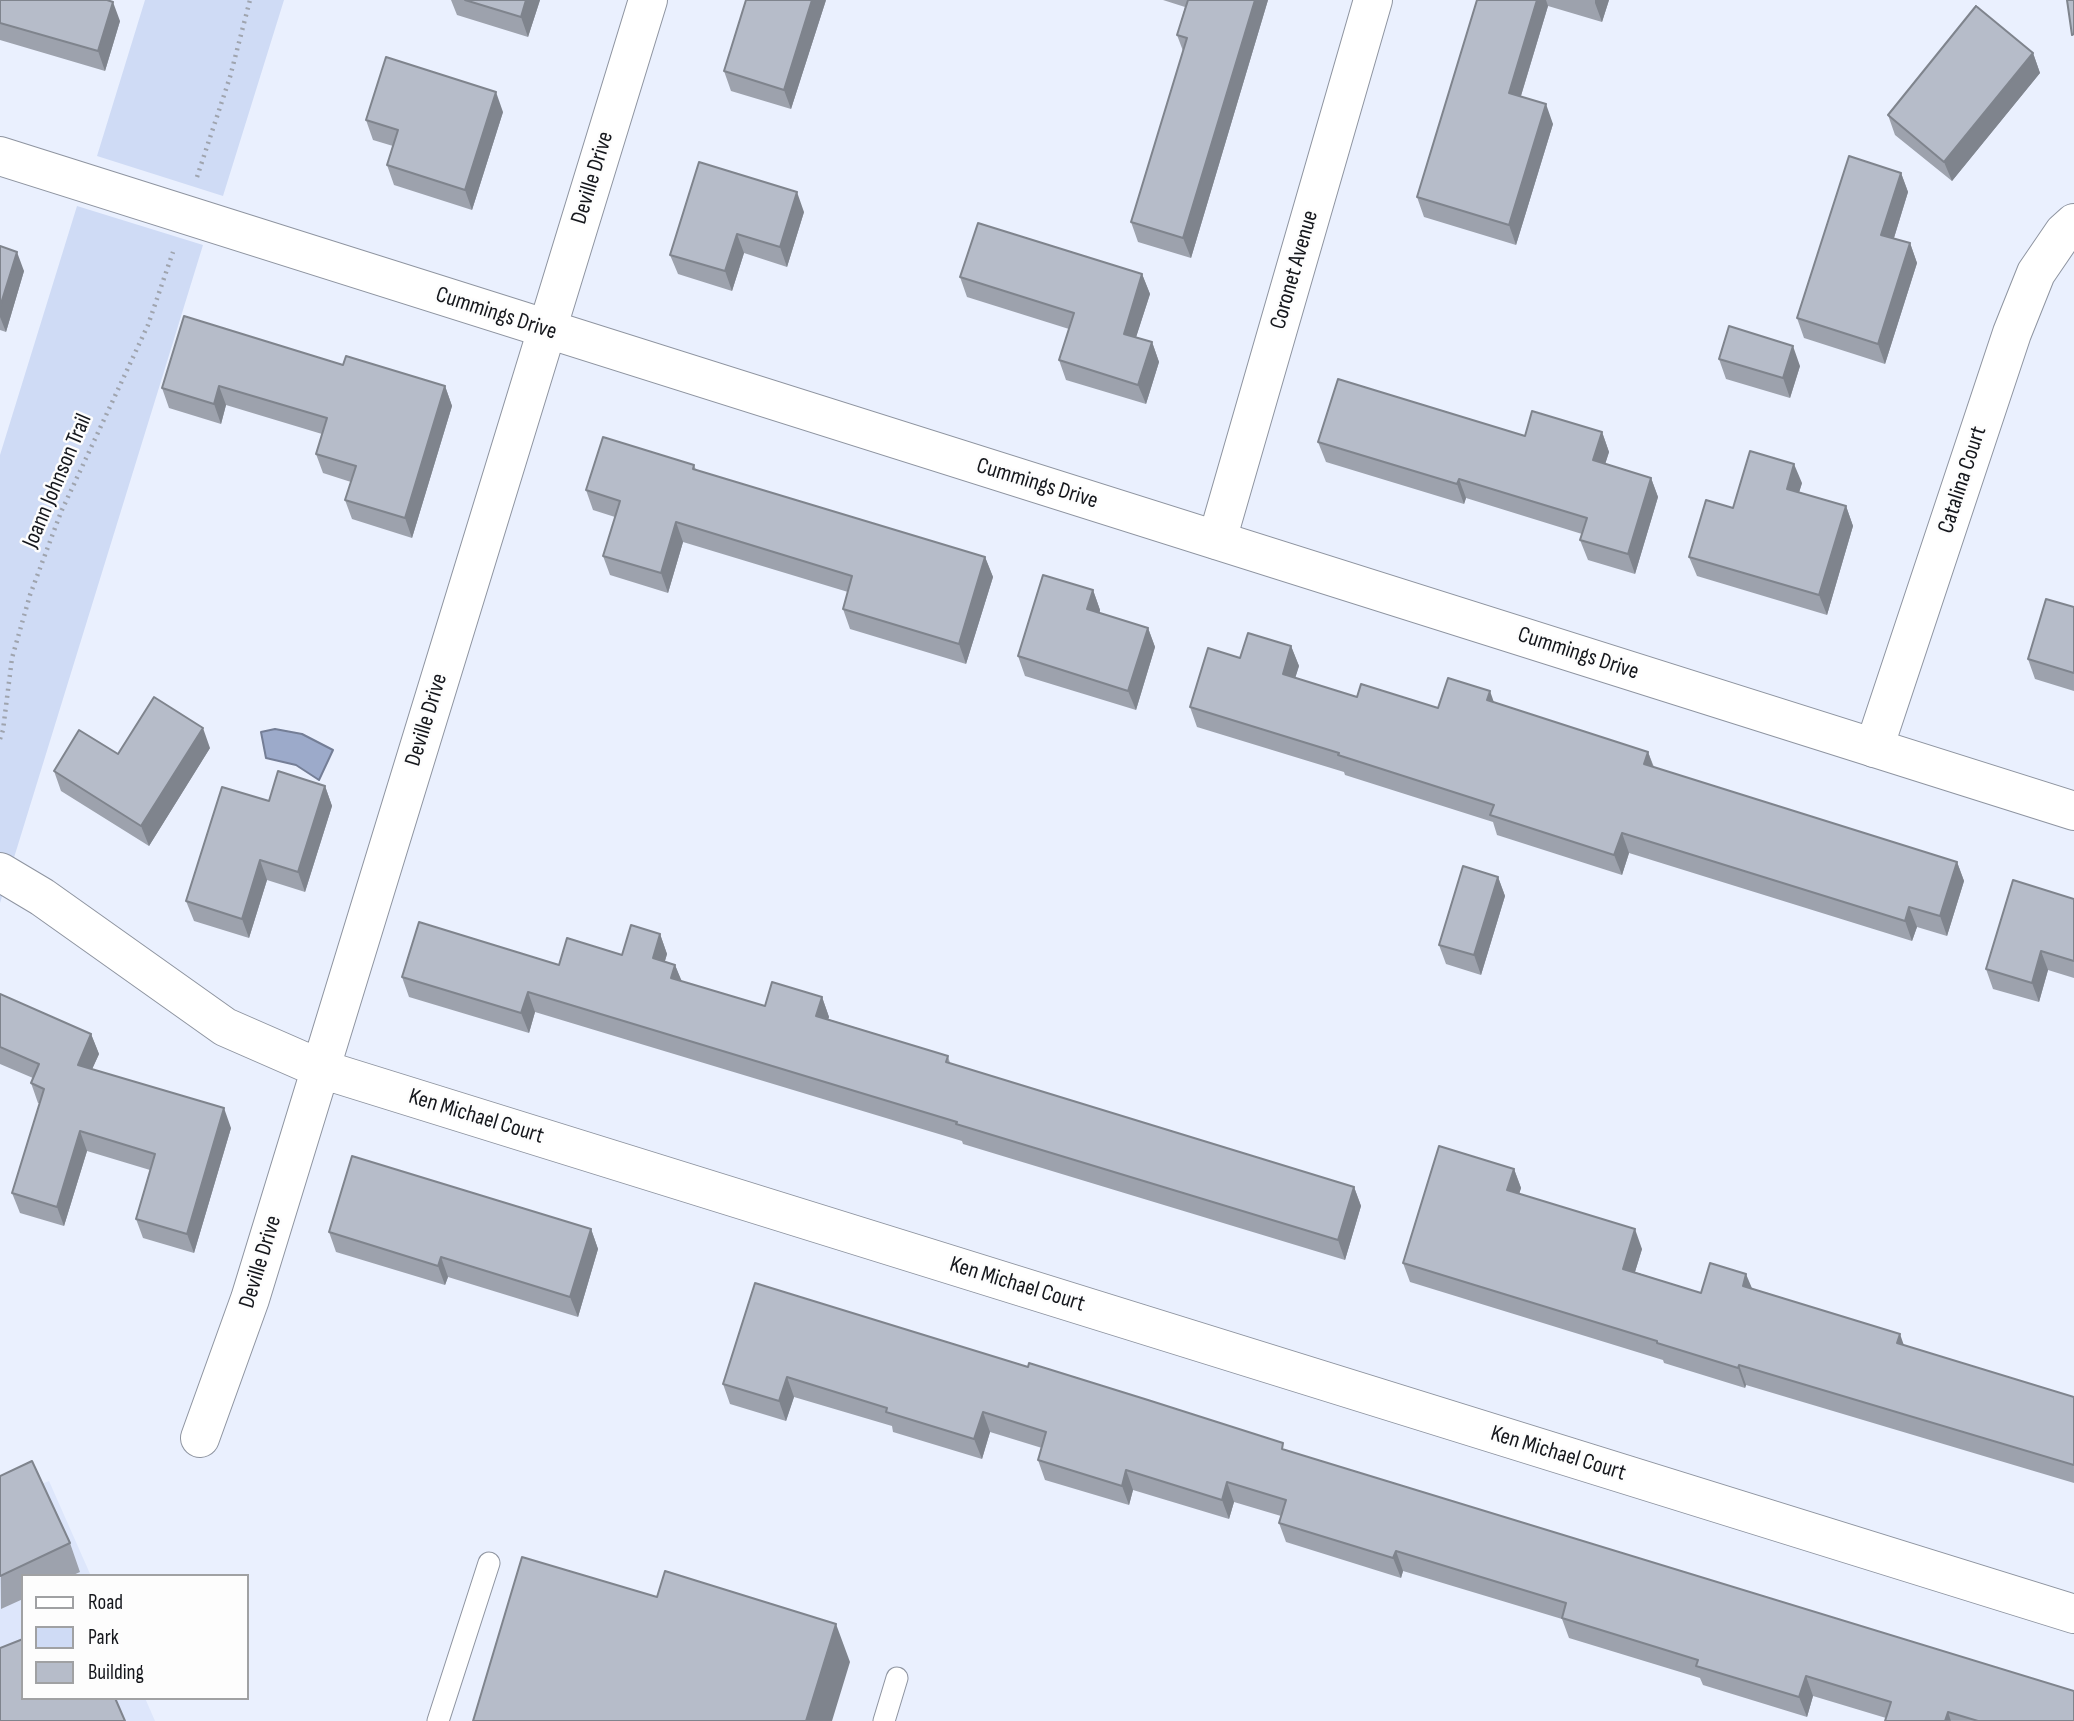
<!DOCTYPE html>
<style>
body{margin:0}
#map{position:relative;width:2074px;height:1721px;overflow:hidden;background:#eaf0fe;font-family:"Sofia Sans Condensed",sans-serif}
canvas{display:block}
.legend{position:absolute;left:21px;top:1574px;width:228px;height:126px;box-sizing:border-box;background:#fdfdfd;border:2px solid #a0a1a3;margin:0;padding:9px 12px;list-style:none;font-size:21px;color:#15171c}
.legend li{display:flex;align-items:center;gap:14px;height:35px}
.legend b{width:35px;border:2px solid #a0a1a3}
</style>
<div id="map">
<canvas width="2074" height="1721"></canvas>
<ul class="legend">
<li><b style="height:9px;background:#fff"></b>Road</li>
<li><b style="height:19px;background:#cfdbf5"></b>Park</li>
<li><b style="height:19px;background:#b6bcc9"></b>Building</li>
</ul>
</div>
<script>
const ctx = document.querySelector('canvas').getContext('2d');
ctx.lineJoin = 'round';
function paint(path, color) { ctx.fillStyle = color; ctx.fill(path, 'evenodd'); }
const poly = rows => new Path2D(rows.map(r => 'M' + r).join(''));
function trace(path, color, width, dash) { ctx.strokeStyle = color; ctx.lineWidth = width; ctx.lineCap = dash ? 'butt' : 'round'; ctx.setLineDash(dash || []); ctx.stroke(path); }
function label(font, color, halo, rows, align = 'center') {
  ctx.font = font + ' "Sofia Sans Condensed",sans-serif'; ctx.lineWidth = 5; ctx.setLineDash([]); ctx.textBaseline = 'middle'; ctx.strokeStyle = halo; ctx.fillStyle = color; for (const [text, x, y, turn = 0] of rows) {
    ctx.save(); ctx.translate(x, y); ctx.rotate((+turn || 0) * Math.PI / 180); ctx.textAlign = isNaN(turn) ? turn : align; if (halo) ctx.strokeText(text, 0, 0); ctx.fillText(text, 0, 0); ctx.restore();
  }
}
paint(poly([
 [49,1481,91,1576,23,1576,23,1698,145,1698,155,1721,0,1721,0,1500]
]), '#dde6fb');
paint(poly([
 [145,0,284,0,223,196,97,156],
 [77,206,203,245,0,903,0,455]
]), '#cfdbf5');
const water = poly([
 [275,729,302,734,333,750,319,780,296,765,266,758,261,732,275,729]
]);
paint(water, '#9caaca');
trace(water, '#747e96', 2);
const service = poly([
 [438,1721,489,1563],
 [884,1721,897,1678]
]);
const minor = poly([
 [1217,540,1373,0],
 [1874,748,2012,333,2036,273,2064,232,2074,223],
 [0,872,42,897,225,1027,321,1069,2074,1614],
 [200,1438,250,1299,648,0]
]);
const tertiary = poly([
 [0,156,2074,811]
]);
trace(service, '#8e94a0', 23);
trace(minor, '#8e94a0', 40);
trace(tertiary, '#8e94a0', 40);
trace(poly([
 [197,177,230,77,250,0],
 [0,739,3,730,12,658,30,595,61,512,148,325,173,252]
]), '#9fa4ae', 4.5, [2, 5]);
trace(service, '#fff', 21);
trace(minor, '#fff', 38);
trace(tertiary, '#fff', 38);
paint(poly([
 [0,0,120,21,105,71,0,40],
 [451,0,540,0,528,37,457,15],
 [826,0,791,109,731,91,724,71],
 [1163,0,1268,0,1191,258,1138,242,1131,222,1183,51,1177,35,1185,7],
 [1477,0,1609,0,1602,22,1548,6,1521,96,1553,124,1516,245,1424,217,1417,197],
 [2033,53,2040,73,1952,181,1895,135,1888,115],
 [503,112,472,210,394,185,387,165,393,146,373,140,366,120],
 [1901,173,1908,192,1894,238,1910,243,1917,263,1885,364,1804,338,1797,318],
 [804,212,787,267,744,253,732,291,678,274,670,255],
 [0,246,24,271,6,332,0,330],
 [1142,274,1150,294,1136,337,1152,342,1159,362,1146,404,1066,380,1059,360,1069,329,967,297,960,277],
 [1719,359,1800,366,1790,398,1726,379],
 [343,365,445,386,452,406,412,538,352,519,345,500,351,482,323,473,316,454,322,434,226,405,221,424,169,408,162,388],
 [1602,432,1609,452,1605,464,1651,478,1658,497,1635,574,1588,560,1580,540,1582,534,1466,498,1464,504,1326,462,1318,442,1525,436],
 [694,465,696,470,985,557,993,577,966,664,850,629,843,609,848,592,683,542,668,593,610,575,603,556,615,517,593,510,586,490],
 [1802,483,1799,492,1846,506,1853,526,1827,615,1697,576,1689,557,1733,508],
 [1093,590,1100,610,1100,613,1148,628,1155,647,1136,710,1025,676,1018,656],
 [2074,607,2074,691,2035,679,2028,659],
 [1291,646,1299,666,1295,678,1357,697,1438,708,1494,702,1648,752,1654,767,1957,862,1964,881,1947,936,1917,927,1912,941,1629,853,1622,875,1497,835,1493,822,1345,775,1344,772,1197,727,1190,707,1240,658],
 [210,748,149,846,61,791,54,771,118,754],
 [325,786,332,806,305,892,267,880,249,938,194,921,186,901,269,801],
 [1498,877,1505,896,1481,975,1446,964,1439,945],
 [2074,899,2074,978,2048,970,2039,1002,1993,989,1986,969],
 [660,934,667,954,665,961,675,965,681,981,765,1006,822,997,829,1017,828,1019,948,1056,950,1063,1354,1187,1361,1206,1345,1260,963,1144,962,1141,535,1012,529,1033,409,997,402,977,559,965,622,955],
 [0,994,91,1034,99,1054,92,1069,231,1128,194,1253,143,1238,136,1219,150,1170,87,1151,64,1226,20,1213,12,1193,40,1103,38,1103,31,1083,33,1078,0,1064],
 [1514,1169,1521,1188,1519,1194,1642,1249,1635,1272,1701,1293,1752,1289,1904,1345,2074,1397,2074,1483,1746,1385,1745,1388,1664,1363,1663,1360,1410,1282,1403,1263],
 [591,1229,598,1249,578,1317,448,1277,445,1285,336,1252,329,1232],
 [755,1283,1286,1450,2074,1721,1885,1721,1886,1718,1813,1696,1807,1717,1703,1685,1700,1678,1569,1638,1562,1619,1403,1571,1401,1578,1286,1542,1279,1523,1281,1516,1234,1502,1229,1519,1133,1490,1129,1505,1045,1480,1038,1460,1042,1448,990,1432,982,1459,893,1432,892,1426,794,1397,786,1421,730,1404,723,1384],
 [0,1476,70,1543,80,1572,71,1576,23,1576,23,1599,1,1609]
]), '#9da2ad');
paint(poly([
 [526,0,540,0,528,37,521,17],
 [812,0,826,0,791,109,784,90],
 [1255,0,1268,0,1191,258,1183,238],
 [1537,0,1546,0,1548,6,1516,112,1509,93],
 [1595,0,1609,0,1602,22,1595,3],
 [113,2,120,21,105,71,98,51],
 [2033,53,2040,73,1952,181,1944,162],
 [496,92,503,112,472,210,465,190],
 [1546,104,1553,124,1516,245,1509,225],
 [1901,173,1908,192,1889,254,1881,235],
 [797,192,804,212,787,267,780,247],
 [737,234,744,253,732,291,725,271],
 [1910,243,1917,263,1885,364,1878,344],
 [17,252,24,271,6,332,0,317,0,307],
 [1142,274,1150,294,1131,353,1124,334],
 [1152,342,1159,362,1146,404,1138,385],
 [1793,346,1800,366,1790,398,1783,378],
 [219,386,226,405,221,424,214,404],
 [445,386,452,406,412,538,405,518],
 [1602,432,1609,452,1600,480,1593,460],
 [1794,464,1802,483,1794,509,1787,489],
 [1651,478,1658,497,1635,574,1628,554],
 [1459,479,1466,498,1464,504,1457,484],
 [1846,506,1853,526,1827,615,1819,595],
 [676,522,683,542,668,593,661,573],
 [985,557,993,577,966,664,959,644],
 [1093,590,1100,610,1095,629,1087,609],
 [1148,628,1155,647,1136,710,1128,691],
 [1291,646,1299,666,1290,694,1283,674],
 [1490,691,1497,711,1487,700],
 [203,728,210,748,149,846,141,826],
 [1648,752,1655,772,1644,764],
 [325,786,332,806,305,892,298,872],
 [1622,833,1629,853,1622,875,1614,855],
 [260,860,267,880,249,938,242,919],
 [1957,862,1964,881,1947,936,1940,916],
 [1498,877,1505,896,1481,975,1474,955],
 [1909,907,1917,927,1912,941,1905,921],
 [660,934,667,954,660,977,653,958],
 [2041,951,2048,970,2039,1002,2032,983],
 [675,965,683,984,671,978],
 [528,992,535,1012,529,1033,521,1013],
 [822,997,829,1017,823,1035,816,1016],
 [91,1034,99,1054,85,1085,78,1065],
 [224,1108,231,1128,194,1253,187,1234],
 [80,1131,87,1151,64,1226,57,1207],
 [1514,1169,1521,1188,1514,1210,1507,1190],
 [1354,1187,1361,1206,1345,1260,1338,1240],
 [591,1229,598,1249,578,1317,570,1297],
 [1635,1229,1642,1249,1630,1288,1623,1269],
 [441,1257,448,1277,445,1285,438,1266],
 [1746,1274,1754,1293,1743,1286],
 [1900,1334,1907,1354,1897,1343],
 [1739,1365,1746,1385,1745,1388,1738,1368],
 [787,1377,794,1397,786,1421,779,1401],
 [983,1412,990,1432,982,1459,974,1439],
 [1126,1470,1133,1490,1129,1505,1122,1486],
 [1227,1482,1234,1502,1229,1519,1222,1500],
 [1396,1551,1403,1571,1401,1578,1393,1558],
 [836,1624,850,1662,832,1721,806,1721],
 [1806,1676,1813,1696,1807,1717,1799,1697],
 [1948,1712,1951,1721,1945,1721]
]), '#7f848d');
const building = poly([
 [0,0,107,0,113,2,98,51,0,23,0,0],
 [465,0,526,0,521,17,465,0],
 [746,0,812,0,784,90,724,71,746,0],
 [1188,0,1255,0,1183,238,1131,222,1187,38,1177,35,1188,0],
 [1477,0,1537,0,1509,93,1546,104,1509,225,1417,197,1477,0],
 [2067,0,2074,0,2074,34,2072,35,2067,0],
 [1976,6,2033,53,1944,162,1888,115,1976,6],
 [386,57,496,92,465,190,387,165,398,130,366,120,386,57],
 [1849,156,1901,173,1881,235,1910,243,1878,344,1797,318,1849,156],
 [699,162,797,192,780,247,737,234,725,271,670,255,699,162],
 [978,223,1142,274,1124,334,1152,342,1138,385,1059,360,1074,313,960,277,978,223],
 [0,246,17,252,0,307,0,246],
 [184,316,343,365,346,356,445,386,405,518,345,500,356,466,316,454,327,418,219,386,214,404,162,388,184,316],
 [1729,326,1793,346,1783,378,1719,359,1729,326],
 [1338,379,1525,436,1532,411,1602,432,1593,460,1651,478,1628,554,1580,540,1587,518,1459,479,1457,484,1318,442,1338,379],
 [603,437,694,465,693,469,985,557,959,644,843,609,852,576,676,522,661,573,603,556,620,501,586,490,603,437],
 [1750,451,1794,464,1787,489,1846,506,1819,595,1689,557,1706,500,1733,508,1750,451],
 [1043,575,1093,590,1087,609,1148,628,1128,691,1018,656,1043,575],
 [2046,599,2074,607,2074,673,2028,659,2046,599],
 [1248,633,1291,646,1283,674,1357,697,1361,684,1438,708,1448,678,1490,691,1487,700,1648,752,1644,764,1957,862,1940,916,1909,907,1905,921,1622,833,1614,855,1490,815,1494,805,1338,755,1339,753,1190,707,1208,648,1240,658,1248,633],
 [154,697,203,728,141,826,54,771,79,730,118,754,154,697],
 [278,771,325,786,298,872,260,860,242,919,186,901,222,787,269,801,278,771],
 [1463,866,1498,877,1474,955,1439,945,1463,866],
 [2013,880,2074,899,2074,961,2041,951,2032,983,1986,969,2013,880],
 [419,922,559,965,567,938,622,955,631,925,660,934,653,958,675,965,671,978,765,1006,772,982,822,997,816,1016,948,1056,946,1062,1354,1187,1338,1240,956,1124,957,1122,528,992,521,1013,402,977,419,922],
 [0,994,91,1034,78,1065,224,1108,187,1234,136,1219,155,1154,80,1131,57,1207,12,1193,44,1089,31,1083,39,1064,0,1047,0,994],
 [1439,1146,1514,1169,1507,1190,1635,1229,1623,1269,1701,1293,1710,1263,1746,1274,1743,1286,1900,1334,1897,1343,2074,1397,2074,1465,1739,1365,1738,1368,1657,1343,1657,1341,1403,1263,1439,1146],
 [352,1156,591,1229,570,1297,441,1257,438,1266,329,1232,352,1156],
 [755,1283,1028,1367,1029,1363,1148,1400,1283,1443,1282,1449,2074,1691,2074,1721,1978,1721,1948,1712,1945,1721,1885,1721,1891,1702,1806,1676,1799,1697,1696,1666,1698,1660,1562,1618,1566,1603,1396,1551,1393,1558,1279,1523,1286,1500,1227,1482,1222,1500,1126,1470,1122,1486,1038,1460,1046,1432,983,1412,974,1439,886,1412,887,1408,787,1377,779,1401,723,1384,755,1283],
 [32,1461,70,1543,0,1576,0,1476,32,1461],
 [522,1557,657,1597,665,1571,836,1624,806,1721,473,1721,522,1557],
 [23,1639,23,1698,115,1698,125,1721,0,1721,0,1648,23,1639]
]);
paint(building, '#b6bcc9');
trace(building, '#7f848d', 2);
label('23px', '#15171c', '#fdfdfd', [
 ["Deville Drive",593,178,-73],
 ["Coronet Avenue",1295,270,-74],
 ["Cummings Drive",496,314,18],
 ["Catalina Court",1963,480,-72],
 ["Joann Johnson Trail",58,481,-67],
 ["Cummings Drive",1037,484,17],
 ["Cummings Drive",1578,654,18],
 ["Deville Drive",427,720,-73],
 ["Ken Michael Court",476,1117,17],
 ["Deville Drive",261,1262,-73],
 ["Ken Michael Court",1017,1285,17],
 ["Ken Michael Court",1558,1454,17]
]);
</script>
